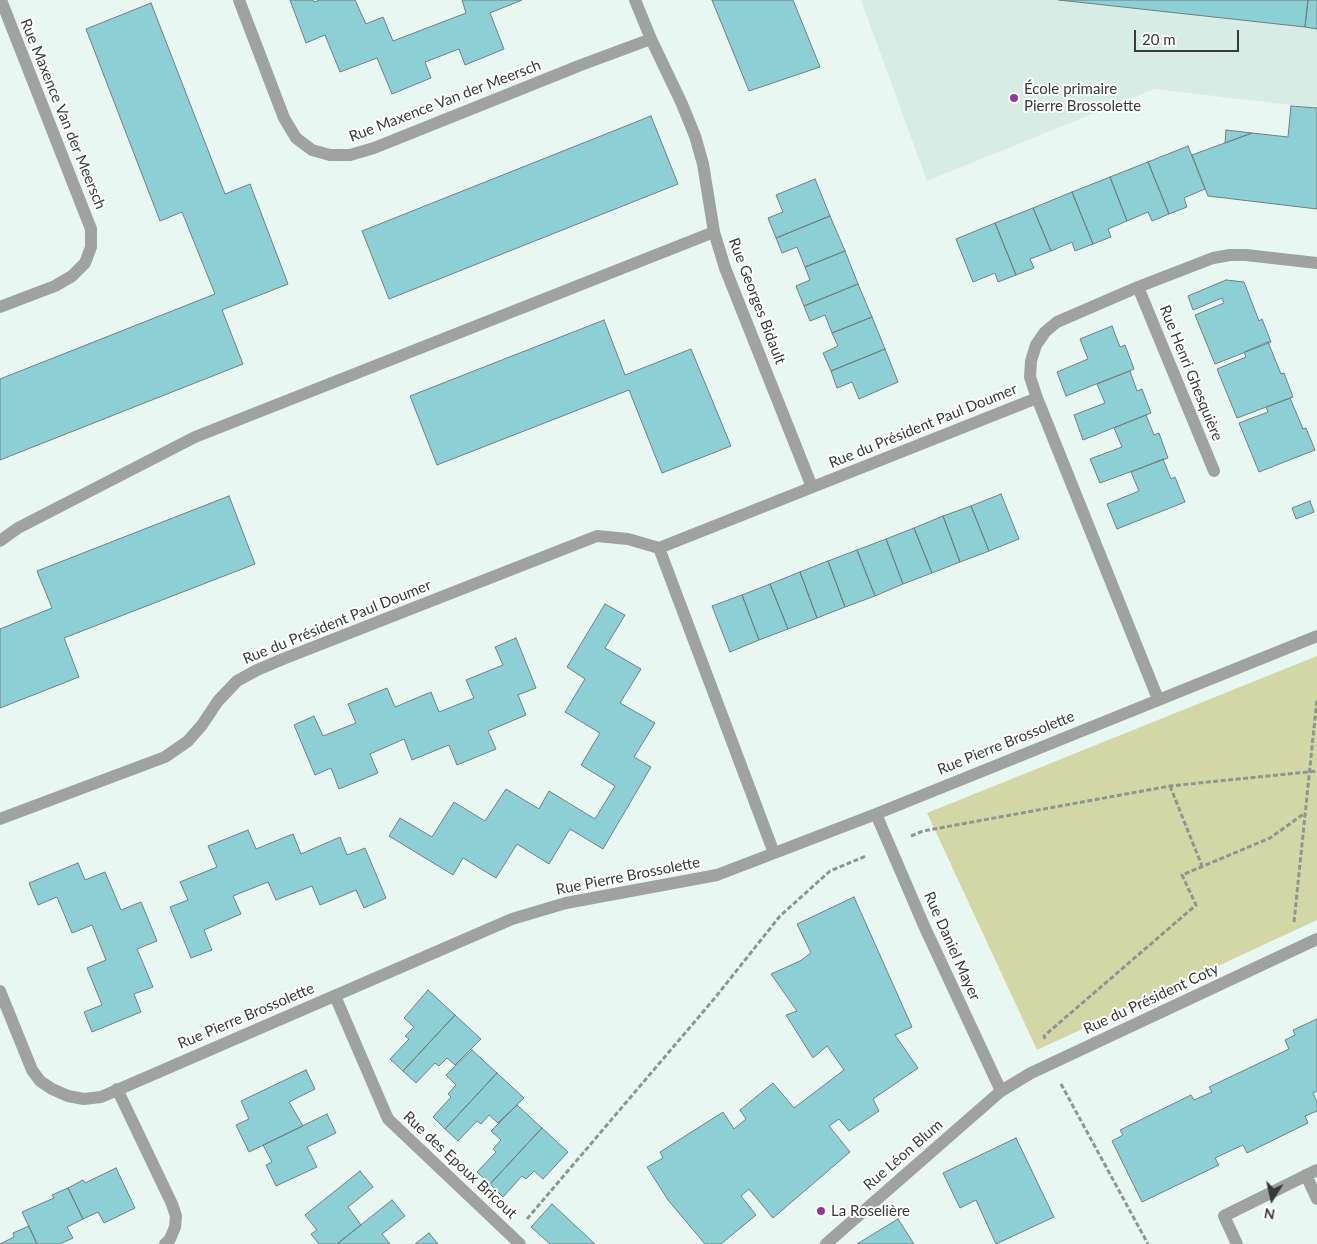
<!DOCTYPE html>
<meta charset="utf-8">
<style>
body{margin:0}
#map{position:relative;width:1317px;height:1244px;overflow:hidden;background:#e9f7f2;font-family:Lato,sans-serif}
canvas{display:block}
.north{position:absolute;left:1247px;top:1174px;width:50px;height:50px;-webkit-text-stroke:4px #fff;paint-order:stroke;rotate:190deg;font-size:14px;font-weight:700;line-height:20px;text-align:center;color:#353a38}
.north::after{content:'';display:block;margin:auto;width:18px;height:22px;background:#353a38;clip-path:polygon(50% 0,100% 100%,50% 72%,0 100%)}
.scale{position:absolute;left:1134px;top:30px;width:105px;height:22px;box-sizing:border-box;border:2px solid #353a38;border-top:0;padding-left:6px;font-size:15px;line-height:18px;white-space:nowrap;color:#353a38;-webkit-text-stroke:4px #fff;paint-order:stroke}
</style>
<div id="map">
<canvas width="1317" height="1244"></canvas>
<div class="north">N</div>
<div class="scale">20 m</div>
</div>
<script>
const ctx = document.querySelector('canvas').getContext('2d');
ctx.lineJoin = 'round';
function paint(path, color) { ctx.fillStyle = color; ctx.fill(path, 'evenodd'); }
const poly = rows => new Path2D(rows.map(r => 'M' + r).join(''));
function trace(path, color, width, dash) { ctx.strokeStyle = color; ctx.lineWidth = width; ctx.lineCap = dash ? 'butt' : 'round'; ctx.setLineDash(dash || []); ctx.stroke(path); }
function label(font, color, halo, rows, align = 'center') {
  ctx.font = font + ' Lato,sans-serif'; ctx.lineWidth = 4; ctx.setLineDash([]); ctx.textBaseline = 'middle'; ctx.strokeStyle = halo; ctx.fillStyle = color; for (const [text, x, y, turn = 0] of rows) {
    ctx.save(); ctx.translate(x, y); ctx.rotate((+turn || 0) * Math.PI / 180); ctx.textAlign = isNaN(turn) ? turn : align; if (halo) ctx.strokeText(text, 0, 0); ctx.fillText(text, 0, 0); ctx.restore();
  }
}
paint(poly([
 [861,0,1317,0,1317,108,1154,89,927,181]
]), '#d6ece4');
paint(poly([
 [1317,656,1317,920,1037,1050,927,813]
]), '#d3d7a6');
const building = poly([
 [290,0,313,0,314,2,320,0,355,0,366,24,383,17,393,41,466,13,462,0,522,0,490,13,504,49,465,65,459,49,425,62,431,78,392,94,377,58,340,72,325,35,306,43,290,0],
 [712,0,793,0,820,67,749,91,712,0],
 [1059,0,1308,0,1305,27,1059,0],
 [1308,0,1317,0,1317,29,1305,27,1308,0],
 [151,3,225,194,250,184,288,284,222,310,243,364,0,460,0,379,215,294,182,212,160,221,86,29,151,3],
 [1291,106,1317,108,1317,209,1208,196,1192,155,1252,133,1288,137,1291,106],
 [651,116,678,184,389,299,362,231,651,116],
 [1226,130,1252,133,1225,143,1226,130],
 [1188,146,1205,189,1184,198,1187,207,1169,214,1148,162,1188,146],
 [1148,162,1169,214,1152,221,1148,212,1127,221,1110,177,1148,162],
 [1110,177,1127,221,1108,229,1111,237,1093,244,1072,192,1110,177],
 [815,179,830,216,776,238,768,218,783,212,776,195,815,179],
 [1072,192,1093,244,1075,251,1072,242,1051,251,1033,208,1072,192],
 [1033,208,1051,251,1030,259,1034,268,1016,275,995,223,1033,208],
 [830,216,845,251,805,267,797,247,782,253,776,238,830,216],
 [995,223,1016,275,998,282,995,273,973,282,956,239,995,223],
 [845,251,858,284,804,306,796,286,810,280,805,267,845,251],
 [1226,280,1244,282,1259,321,1262,319,1271,342,1215,364,1195,315,1224,303,1222,298,1193,310,1188,296,1226,280],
 [858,284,872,317,832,333,825,315,810,321,804,306,858,284],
 [872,317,885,349,831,371,823,353,838,346,832,333,872,317],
 [604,320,625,375,691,349,731,446,662,473,629,390,437,465,410,396,604,320],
 [1112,326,1120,347,1125,345,1134,369,1066,396,1057,372,1088,359,1080,339,1112,326],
 [1268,342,1281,374,1284,373,1293,397,1237,418,1217,369,1246,357,1244,352,1268,342],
 [885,349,898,382,859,399,852,382,837,388,831,371,885,349],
 [1130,371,1137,391,1142,389,1151,413,1083,440,1074,415,1105,403,1097,384,1130,371],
 [1290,398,1303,429,1306,428,1315,450,1259,472,1239,423,1268,412,1266,407,1290,398],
 [1146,415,1154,435,1159,433,1168,458,1100,483,1090,459,1122,447,1114,428,1146,415],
 [1163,459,1171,479,1175,477,1185,502,1117,529,1107,504,1139,491,1131,472,1163,459],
 [1001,494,1019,539,989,551,971,506,1001,494],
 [229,496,255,564,64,638,79,677,0,708,0,629,52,608,37,571,229,496],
 [1310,501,1314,512,1296,519,1292,508,1310,501],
 [971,506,989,551,960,562,943,516,971,506],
 [943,516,960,562,932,573,914,528,943,516],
 [914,528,932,573,903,584,886,539,914,528],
 [886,539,903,584,875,596,857,550,886,539],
 [857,550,875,596,845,607,828,561,857,550],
 [828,561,845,607,817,618,800,572,828,561],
 [800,572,817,618,788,629,770,584,800,572],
 [770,584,788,629,759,640,742,595,770,584],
 [742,595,759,640,730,652,712,606,742,595],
 [605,604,625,615,605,648,641,669,620,703,655,723,634,757,651,767,603,849,570,829,549,864,517,844,496,878,463,858,453,875,389,836,400,818,432,837,454,802,485,821,506,789,539,809,549,791,595,819,615,786,581,765,600,733,565,712,585,679,567,667,605,604],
 [516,638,536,688,518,695,526,715,488,731,496,749,457,765,449,745,412,760,404,739,370,754,378,773,339,789,331,768,315,775,294,725,314,716,323,736,356,723,348,704,387,688,395,707,431,692,439,712,474,698,466,680,503,665,495,647,516,638],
 [248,830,256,849,293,834,301,854,340,837,347,855,365,848,386,898,364,908,356,890,320,905,312,886,276,900,268,882,233,896,241,914,204,930,212,950,191,958,170,907,188,900,180,882,217,867,208,846,248,830],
 [78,863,85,880,105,872,121,910,141,902,157,941,137,949,153,987,134,994,141,1012,92,1032,84,1012,102,1005,87,968,106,960,92,925,72,933,57,897,38,905,29,883,78,863],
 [854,897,912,1027,895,1035,918,1068,873,1099,879,1111,849,1131,839,1119,829,1126,850,1152,773,1218,749,1189,741,1196,756,1215,721,1244,705,1244,668,1200,647,1167,663,1158,660,1152,723,1112,734,1129,746,1119,740,1110,773,1083,794,1108,844,1070,827,1046,813,1058,786,1015,797,1011,771,974,800,961,811,953,797,924,854,897],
 [428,990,455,1015,403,1071,390,1059,409,1039,405,1036,414,1027,404,1018,428,990],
 [455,1015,481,1039,455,1065,447,1058,439,1066,435,1063,416,1083,403,1071,455,1015],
 [1317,1019,1317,1091,1313,1093,1317,1102,1317,1111,1305,1116,1308,1123,1247,1153,1243,1145,1215,1158,1219,1165,1142,1202,1112,1141,1123,1135,1120,1130,1191,1095,1194,1100,1212,1092,1209,1087,1289,1049,1285,1040,1295,1035,1293,1030,1317,1019],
 [472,1050,497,1073,445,1129,433,1117,451,1097,448,1094,456,1085,446,1075,472,1050],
 [306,1070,315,1089,289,1102,303,1126,249,1152,236,1125,249,1119,241,1101,306,1070],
 [497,1073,524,1098,498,1123,489,1115,481,1124,477,1121,458,1141,445,1129,497,1073],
 [517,1105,542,1128,490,1184,477,1172,496,1152,493,1149,501,1140,491,1131,517,1105],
 [327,1114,336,1133,307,1147,317,1167,276,1186,266,1165,272,1162,263,1145,327,1114],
 [542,1128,568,1152,543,1179,534,1171,526,1179,522,1176,503,1197,490,1184,542,1128],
 [1016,1138,1054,1217,996,1244,976,1200,960,1208,943,1173,1016,1138],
 [116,1168,135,1208,104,1223,98,1212,83,1219,68,1188,83,1180,85,1183,116,1168],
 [360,1171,373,1187,348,1207,361,1225,337,1244,319,1244,311,1234,317,1230,305,1215,360,1171],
 [68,1188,83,1219,67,1227,73,1238,60,1244,37,1244,22,1212,54,1198,52,1195,68,1188],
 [392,1200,405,1216,382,1234,390,1244,337,1244,392,1200],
 [552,1204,595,1244,550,1244,531,1227,552,1204],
 [898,1219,914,1244,857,1244,898,1219],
 [29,1226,37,1244,0,1244,14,1237,13,1233,29,1226],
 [429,1233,438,1244,415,1244,429,1233]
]);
paint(building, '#8ccfd5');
trace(building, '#727f80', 1);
trace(poly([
 [1170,786,1202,866],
 [911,836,923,831,1170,786,1317,771],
 [1294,922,1317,699],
 [1045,1039,1044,1036,1196,905,1182,875,1270,838,1305,813],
 [1061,1084,1148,1244],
 [527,1219,714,999,780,916,830,871,866,856]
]), '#8c9692', 3, [5, 2.5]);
trace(poly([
 [0,541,18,528,195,437,714,232]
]), '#9fa29e', 12);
trace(poly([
 [239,0,284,118,296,138,312,150,330,155,350,155,374,148,581,65,651,39,635,0],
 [651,39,682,104,695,136,703,164,714,232,725,268,812,487],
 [1138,287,1213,258,1230,255,1246,255,1317,263],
 [0,307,55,286,72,276,85,263,91,247,91,229,1,0],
 [1037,398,1030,377,1031,361,1036,345,1045,332,1057,322,1138,287,1214,471],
 [659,548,774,853],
 [876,814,925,928,1001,1091],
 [0,819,165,757,188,741,202,725,218,701,237,681,257,670,283,659,597,536,628,539,659,548,1037,398,1158,699],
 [0,991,32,1070,40,1081,52,1089,68,1096,84,1099,101,1097,512,919,566,903,717,875,876,814,1317,636],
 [335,996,388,1119,520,1244],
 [117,1089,172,1204,176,1216,175,1227,170,1239,165,1244],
 [1306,1175,1317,1199],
 [826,1244,1001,1091,1031,1073,1317,939],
 [1237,1244,1224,1216,1317,1170]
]), '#9fa29e', 12);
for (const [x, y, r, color] of [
 [1014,98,5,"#95359e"],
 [821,1211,5,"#95359e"]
]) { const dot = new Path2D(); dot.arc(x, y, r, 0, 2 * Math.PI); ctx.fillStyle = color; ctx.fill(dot); trace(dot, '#fff', 2); }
label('15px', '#353a38', '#fff', [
 ["École primaire",1024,89],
 ["Pierre Brossolette",1024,106],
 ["La Roselière",831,1211]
], 'left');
label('15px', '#353a38', '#fff', [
 ["Rue Maxence Van der Meersch",445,101,-21],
 ["Rue Maxence Van der Meersch",63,114,68],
 ["Rue Georges Bidault",757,301,69],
 ["Rue Henri Ghesquière",1191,373,68],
 ["Rue du Président Paul Doumer",923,426,-22],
 ["Rue du Président Paul Doumer",337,622,-22],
 ["Rue Pierre Brossolette",1006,743,-22],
 ["Rue Pierre Brossolette",628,876,-11],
 ["Rue Daniel Mayer",952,946,66],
 ["Rue du Président Coty",1151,999,-25],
 ["Rue Pierre Brossolette",246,1016,-23],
 ["Rue Léon Blum",903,1155,-41],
 ["Rue des Epoux Bricout",460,1165,43]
]);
</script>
